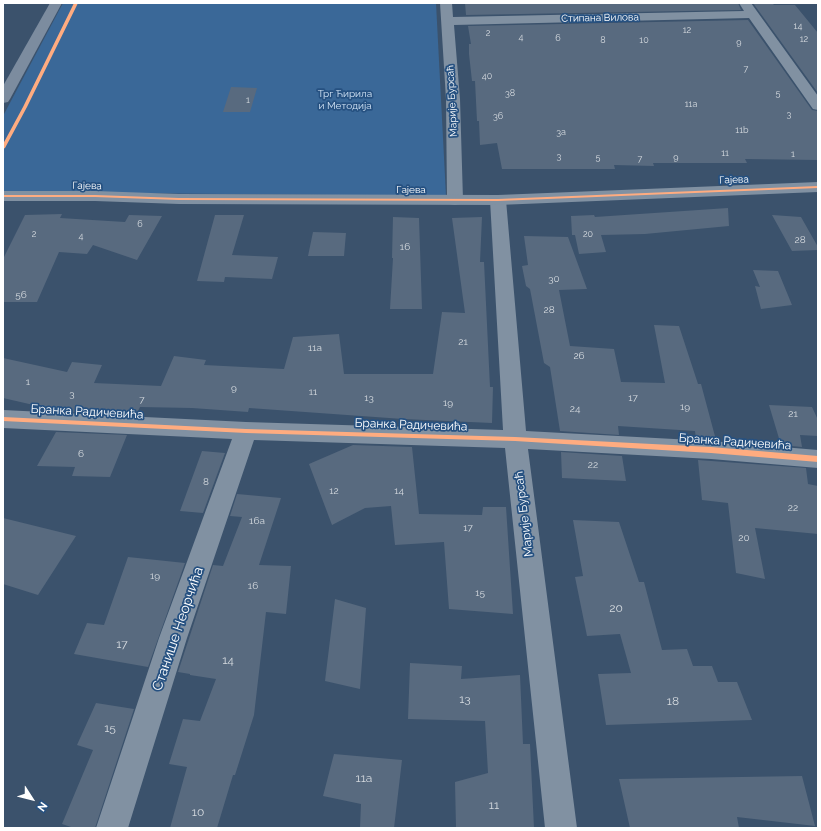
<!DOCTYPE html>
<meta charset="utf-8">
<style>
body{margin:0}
#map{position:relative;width:821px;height:831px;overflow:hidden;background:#3b526c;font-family:Raleway,sans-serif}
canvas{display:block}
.frame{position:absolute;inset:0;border:4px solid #fff;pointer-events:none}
.north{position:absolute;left:12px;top:779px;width:40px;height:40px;-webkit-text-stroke:3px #265181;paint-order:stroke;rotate:126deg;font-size:11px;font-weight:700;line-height:16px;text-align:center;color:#fff}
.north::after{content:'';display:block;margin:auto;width:14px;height:18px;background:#fff;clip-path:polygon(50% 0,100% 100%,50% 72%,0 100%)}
</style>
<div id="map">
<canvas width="821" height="831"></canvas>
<div class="frame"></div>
<div class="north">N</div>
</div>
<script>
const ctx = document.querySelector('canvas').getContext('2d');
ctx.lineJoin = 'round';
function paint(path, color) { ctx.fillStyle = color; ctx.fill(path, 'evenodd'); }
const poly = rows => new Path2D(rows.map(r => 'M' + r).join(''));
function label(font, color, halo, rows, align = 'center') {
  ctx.font = font + ' Raleway,sans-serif'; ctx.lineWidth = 3.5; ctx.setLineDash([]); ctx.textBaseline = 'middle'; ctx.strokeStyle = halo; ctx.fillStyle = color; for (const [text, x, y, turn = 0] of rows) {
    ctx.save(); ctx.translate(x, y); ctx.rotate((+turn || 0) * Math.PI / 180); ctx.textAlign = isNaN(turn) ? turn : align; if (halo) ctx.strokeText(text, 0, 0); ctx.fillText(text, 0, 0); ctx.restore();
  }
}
paint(poly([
 [63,3,436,3,446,196,3,192,3,116]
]), '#3a6898');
paint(poly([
 [465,3,738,3,741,10,466,15],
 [753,3,772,3,774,5,795,5,818,33,818,93],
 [748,20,812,110,818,111,818,160,745,159,747,163,653,163,654,166,614,165,615,169,502,169,497,143,480,145,479,121,477,121,475,81,472,81,469,54,469,44,471,44,468,26],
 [231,87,257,88,250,112,223,112],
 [728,208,729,226,645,234,601,235,606,252,579,254,575,235,572,235,571,216,594,215,595,217],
 [62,214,60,218,125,222,129,215,162,216,137,260,93,245,87,254,59,252,37,302,3,302,3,259,25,215],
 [215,215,244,215,232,255,278,257,272,279,225,277,224,282,197,281],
 [772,215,801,217,818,247,818,250,792,251],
 [393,217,419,218,422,309,390,309,393,258,392,258],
 [482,217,480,262,484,262,490,387,493,387,492,423,403,419,249,408,248,412,192,408,140,407,136,415,64,412,3,398,3,358,67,372,72,362,102,365,94,383,161,386,174,356,206,360,204,365,284,369,293,337,339,334,344,374,433,374,442,312,465,313,452,218],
 [313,232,346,233,344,256,308,256],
 [524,236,568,237,587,289,559,290,570,346,614,349,621,382,665,383,654,325,679,326,698,384,701,384,716,440,696,439,695,431,618,426,619,435,560,431,550,367,544,363,530,289,526,286,522,266,528,265],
 [753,270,778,271,792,305,761,309,755,286,760,287],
 [769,405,812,407,818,420,818,436,800,435,802,447,781,445],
 [56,432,127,435,110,477,72,476,75,467,37,466],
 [353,445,412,447,419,514,482,515,483,507,506,507,513,614,449,609,444,542,395,545,391,506,365,508,332,525,309,464],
 [202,451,225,453,203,513,180,511],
 [561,452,622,456,626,481,562,478],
 [698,460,806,468,808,484,818,486,818,534,755,528,765,579,736,573,728,503,702,500],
 [237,494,281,498,259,565,291,566,286,614,266,612,254,715,235,775,233,775,217,828,170,828,187,767,169,764,183,719,200,721,216,679,190,675,190,674,178,672,213,565,223,566,242,517,230,516],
 [3,518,76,536,38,595,3,584],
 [573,520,619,522,639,582,644,582,662,650,687,649,693,666,712,666,718,682,737,682,752,720,606,725,598,674,631,673,620,634,587,636,575,577,583,576],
 [128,557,185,563,148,667,74,654,87,623,104,625],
 [335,599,366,608,360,689,325,681],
 [410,663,462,666,461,679,520,675,523,744,530,744,534,828,456,828,455,782,488,773,485,721,408,719],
 [96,703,134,709,95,828,74,828,62,824,93,750,77,745],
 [334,754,402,760,394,828,360,828,361,804,323,796],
 [802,776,815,826,737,817,739,828,630,828,619,779]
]), '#586a7f');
paint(poly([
 [440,3,452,3,453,17,744,11,739,3,751,3,818,96,818,110,813,109,749,18,454,25,460,99,463,200,461,204,455,205,449,204,447,200,446,99,440,3],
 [498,195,504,196,506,200,526,431,711,441,818,450,818,468,711,459,528,449,577,828,545,828,505,448,254,440,187,638,128,828,96,828,159,638,232,439,3,428,3,410,246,422,503,430,490,200,492,196,498,195]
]), '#8191a2');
paint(poly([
 [818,182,818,192,498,205,179,204,95,201,3,201,3,191,95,191,179,194,498,195,818,182]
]), '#8191a2');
paint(poly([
 [50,3,62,3,10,99,8,102,3,103,3,86,50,3]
]), '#7c8c9f');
paint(poly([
 [74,3,78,3,27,107,5,148,3,149,3,144,23,107,74,3],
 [818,186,818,188,498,201,179,200,95,197,3,197,3,195,95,195,179,198,498,199,818,186],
 [3,417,246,429,515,437,711,447,818,456,818,462,711,453,515,441,246,433,3,421,3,417]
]), '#ffac80');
label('9px', '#d5dadf', null, [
 ["14",798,26],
 ["12",687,30],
 ["2",488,33],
 ["4",521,37],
 ["6",558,38],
 ["12",804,39],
 ["8",603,40],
 ["10",644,40],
 ["9",739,42],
 ["7",746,69],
 ["40",487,76],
 ["38",510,93],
 ["5",778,93],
 ["1",248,100],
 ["11a",691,104],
 ["3",789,114],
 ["36",498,116],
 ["11b",742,130],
 ["3a",561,132],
 ["11",725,153],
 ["1",793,154],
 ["3",559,156],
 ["5",598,157],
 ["9",676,157],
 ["7",640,159],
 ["6",140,224],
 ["2",34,234],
 ["20",588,234],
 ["4",81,236]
]);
label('10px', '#fff', '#265181', [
 ["Стипана Вилова",600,18,-1],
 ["Марије Бурсаћ",452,101,-93],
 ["Гајева",734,180,-2],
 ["Гајева",87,186,1],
 ["Гајева",411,190]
]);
label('10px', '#d1e3f5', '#265181', [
 ["Трг Ћирила",345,94],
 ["и Методија",345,106]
]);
label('10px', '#d5dadf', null, [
 ["28",800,240],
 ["16",405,247],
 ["30",554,279],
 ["56",21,295],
 ["28",549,310],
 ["21",463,342],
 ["11a",315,348],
 ["26",579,356],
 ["1",28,382],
 ["9",234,388],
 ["11",313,392],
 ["3",72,394],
 ["13",369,398],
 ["17",633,398],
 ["7",142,400],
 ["19",448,403],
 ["19",685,407],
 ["24",575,409],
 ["21",793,414],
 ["6",81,454],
 ["22",593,465],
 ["8",206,482],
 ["12",334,491],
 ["14",399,491],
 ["22",793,508],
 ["16a",257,521],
 ["17",468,528],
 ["20",744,538],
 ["19",155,576],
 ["16",253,586],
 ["15",480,593]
]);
label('12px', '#fff', '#265181', [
 ["Бранка Радичевића",87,412,3],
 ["Бранка Радичевића",411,425,2],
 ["Бранка Радичевића",735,442,4],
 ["Марије Бурсаћ",524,514,-97]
]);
label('12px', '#d5dadf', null, [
 ["20",616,608],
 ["17",122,644],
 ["14",228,660],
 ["13",465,699],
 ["18",673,701],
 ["15",110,728],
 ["11a",364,778],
 ["11",494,805],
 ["10",198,812]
]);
label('14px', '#fff', '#265181', [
 ["Станише Неорчића",178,629,-71]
]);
</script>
